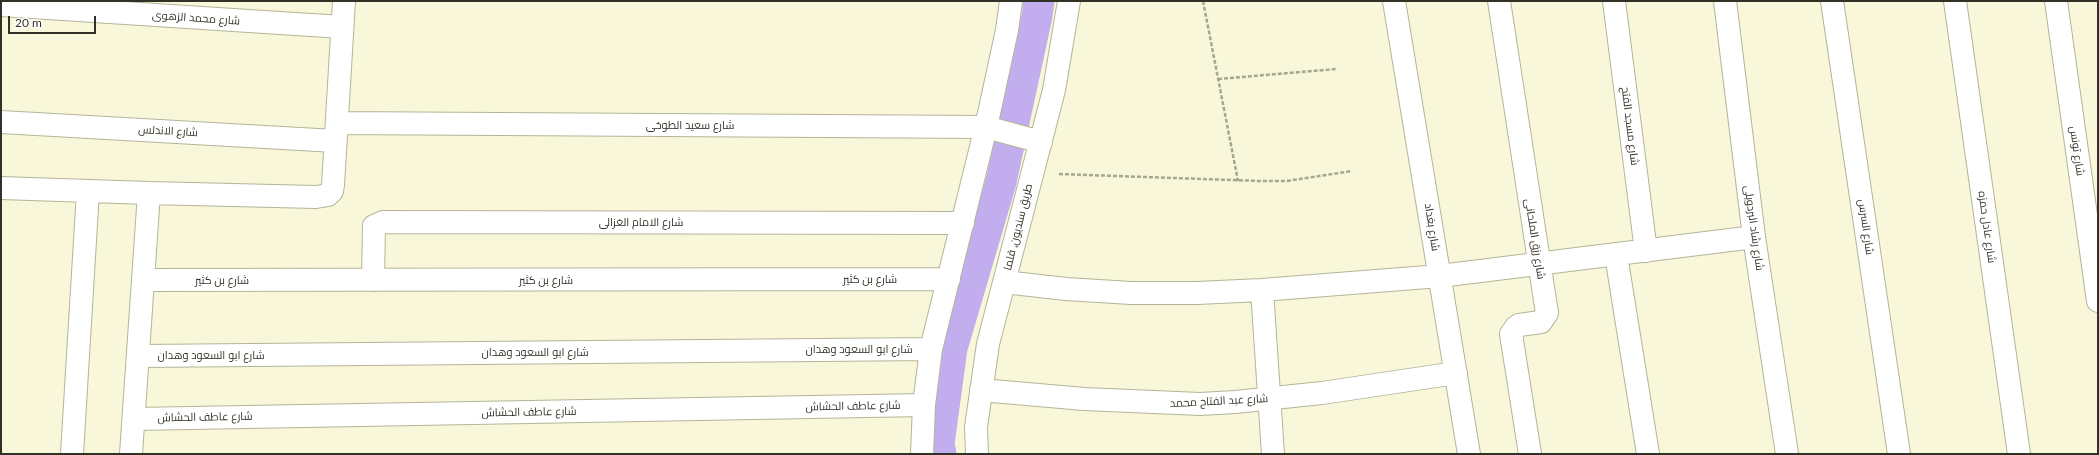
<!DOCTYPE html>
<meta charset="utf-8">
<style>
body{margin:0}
#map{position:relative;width:2099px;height:455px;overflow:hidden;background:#f8f7d9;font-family:Lato,sans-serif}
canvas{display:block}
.frame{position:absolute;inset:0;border:2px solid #323126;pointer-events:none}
.scale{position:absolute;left:8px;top:16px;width:88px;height:18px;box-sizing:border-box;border:2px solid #323126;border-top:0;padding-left:5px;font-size:12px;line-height:14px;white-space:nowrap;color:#323126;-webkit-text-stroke:3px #fff;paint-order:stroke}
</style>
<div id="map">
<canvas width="2099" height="455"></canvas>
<div class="frame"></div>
<div class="scale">20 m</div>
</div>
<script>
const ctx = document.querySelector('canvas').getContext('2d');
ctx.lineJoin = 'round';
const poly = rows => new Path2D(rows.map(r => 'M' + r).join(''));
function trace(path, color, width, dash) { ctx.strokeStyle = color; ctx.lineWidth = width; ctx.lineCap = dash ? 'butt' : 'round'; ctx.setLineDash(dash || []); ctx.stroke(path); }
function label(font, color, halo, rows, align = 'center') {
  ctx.font = font + ' Lato,Cairo,sans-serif'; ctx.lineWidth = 3; ctx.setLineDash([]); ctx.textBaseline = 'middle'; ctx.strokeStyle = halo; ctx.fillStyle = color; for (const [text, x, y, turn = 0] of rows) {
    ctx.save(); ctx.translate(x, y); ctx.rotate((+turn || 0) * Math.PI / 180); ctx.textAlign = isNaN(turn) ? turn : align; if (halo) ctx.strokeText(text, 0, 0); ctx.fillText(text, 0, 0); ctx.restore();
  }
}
trace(poly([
 [941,454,939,444,952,348,1001,182,1037,16,1039,1]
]), '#c2aeee', 31);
const minor = poly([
 [1394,1,1469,454],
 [1499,1,1547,313,1541,322,1519,325,1516,327,1511,334,1530,454],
 [1614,1,1646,251],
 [1725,1,1754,237,1787,454],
 [1832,1,1899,454],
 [1955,1,2019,454],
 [2056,1,2098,301],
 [1,5,342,27],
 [1,122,335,141],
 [337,123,986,127,1041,142],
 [1,188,149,193,316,197,328,195,332,191,333,185,344,1],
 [1616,255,1648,454],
 [144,280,949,279],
 [373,280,374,226,383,222,963,223],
 [1004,282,1066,289,1131,293,1197,293,1262,290,1440,276,1754,237],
 [1262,290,1273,454],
 [139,356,931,349],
 [981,390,1084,399,1200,404,1235,402,1322,393,1456,373],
 [134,419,924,405],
 [72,454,88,191],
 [131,454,149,193],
 [922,454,924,405,931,349,986,127,1007,30,1011,1],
 [977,454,976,427,988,344,1054,90,1069,1]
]);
trace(minor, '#b5b498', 24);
trace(poly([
 [1203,1,1238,181],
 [1218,79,1336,69],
 [1059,174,1260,181,1287,181,1352,171]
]), '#a7a68f', 2.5, [4, 2]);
trace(minor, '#fff', 22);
label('11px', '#323126', '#fff', [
 ["شارع محمد الزهوى",196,18,4],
 ["شارع سعيد الطوخى",690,125],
 ["شارع مسجد الفتح",1630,126,83],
 ["شارع الاندلس",168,131,3],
 ["شارع تونس",2077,151,82],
 ["شارع الامام الغزالى",641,222],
 ["طريق سنديون, قلما",1018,227,-76],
 ["شارع بغداد",1432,227,81],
 ["شارع السرس",1866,227,82],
 ["شارع عادل حمزه",1987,227,82],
 ["شارع رشاد البردويلى",1754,228,82],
 ["شارع رزق الملحانى",1535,239,81],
 ["شارع بن كثير",870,279],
 ["شارع بن كثير",222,280],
 ["شارع بن كثير",546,280],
 ["شارع ابو السعود وهدان",859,349],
 ["شارع ابو السعود وهدان",535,352],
 ["شارع ابو السعود وهدان",211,355],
 ["شارع عبد الفتاح محمد",1219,401,-3],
 ["شارع عاطف الحشاش",853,406,-1],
 ["شارع عاطف الحشاش",529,412,-1],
 ["شارع عاطف الحشاش",205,417,-1]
]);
</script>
